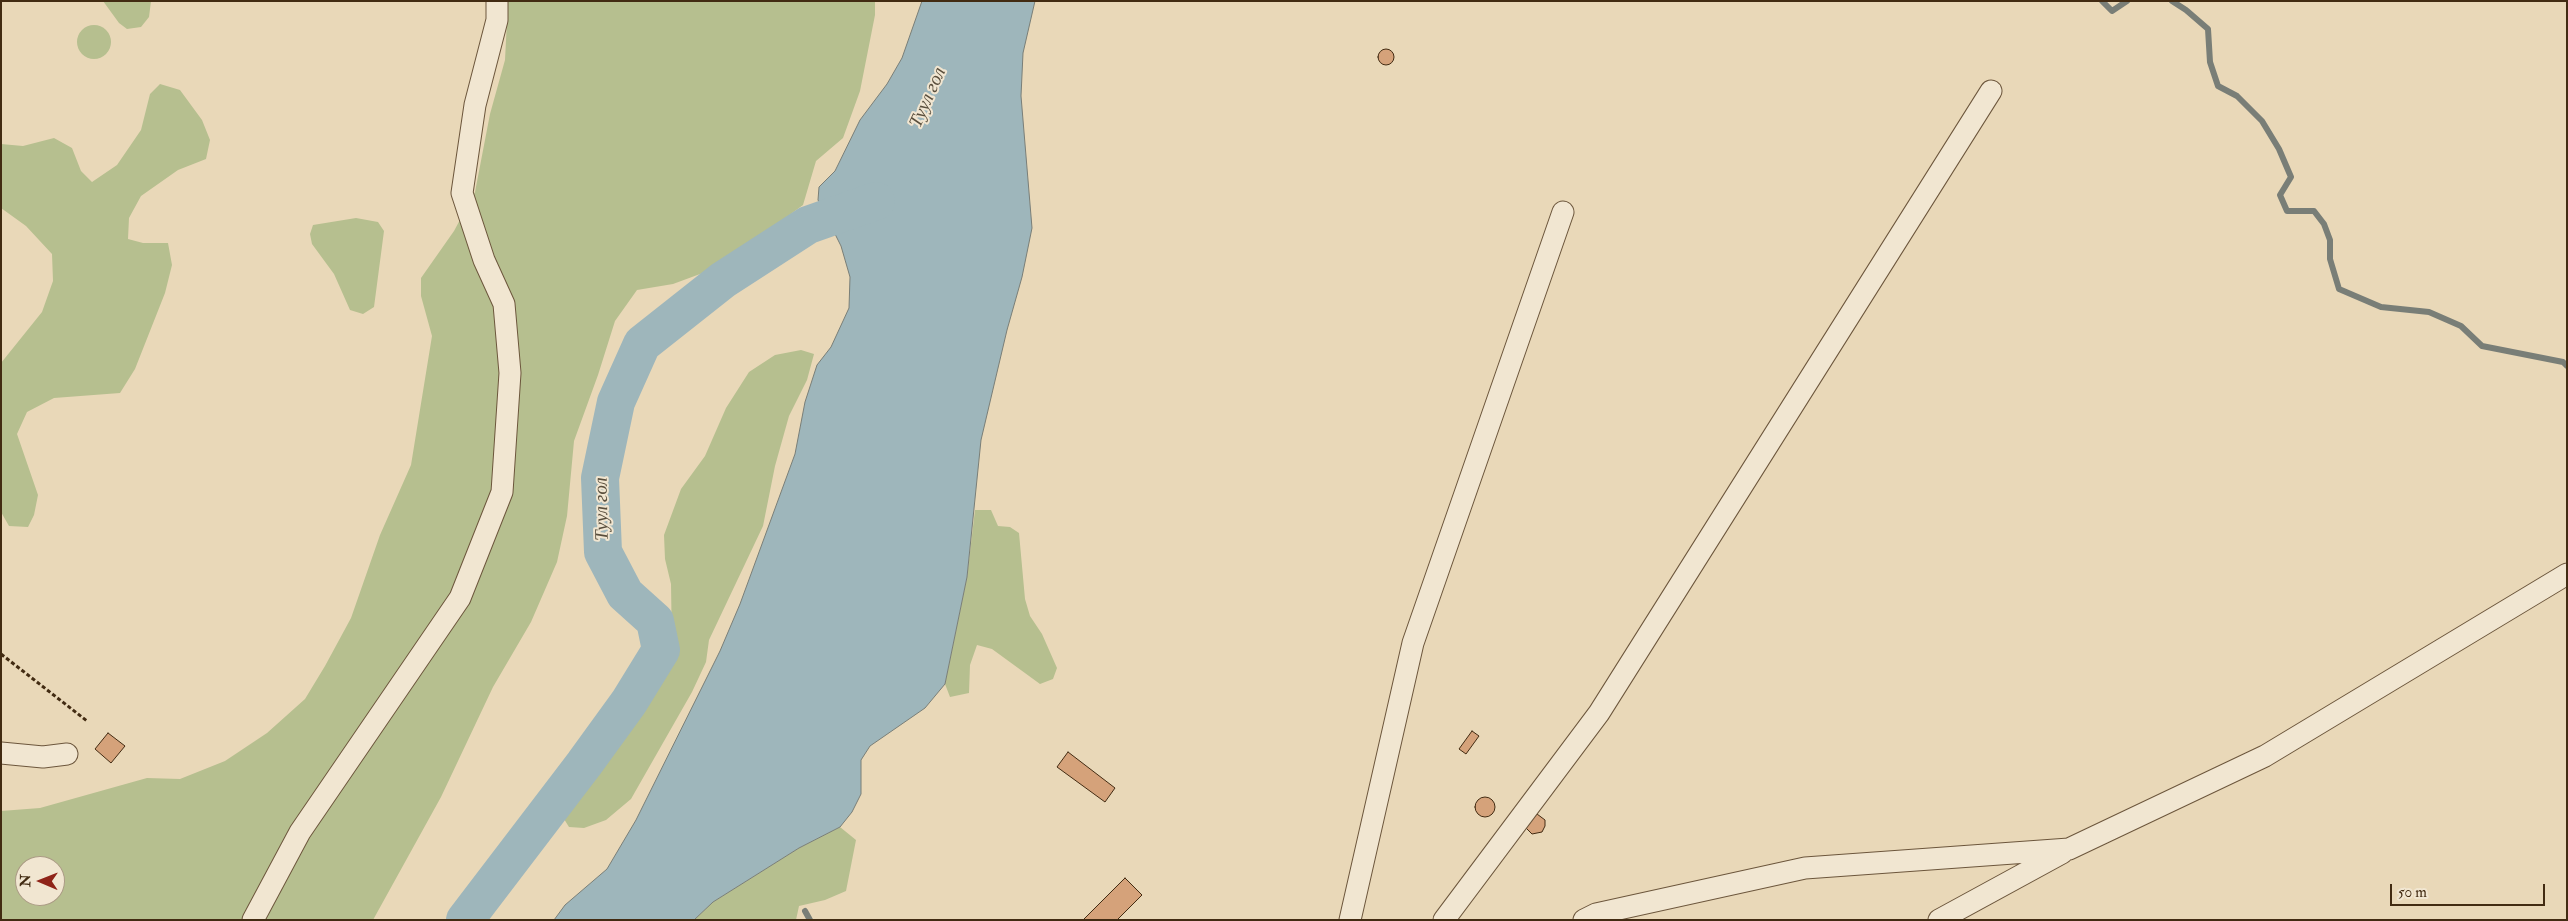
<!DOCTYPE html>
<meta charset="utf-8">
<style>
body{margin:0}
#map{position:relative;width:2568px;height:921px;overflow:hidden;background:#e9d8b8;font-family:"IM FELL Double Pica",serif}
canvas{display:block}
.frame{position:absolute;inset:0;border:2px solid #422b12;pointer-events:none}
.north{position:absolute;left:15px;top:856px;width:50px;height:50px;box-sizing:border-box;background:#f1e6d1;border:1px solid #ab9b85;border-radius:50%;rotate:271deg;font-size:14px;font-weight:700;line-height:20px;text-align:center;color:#422b12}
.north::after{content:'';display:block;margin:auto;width:18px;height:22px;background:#8f2418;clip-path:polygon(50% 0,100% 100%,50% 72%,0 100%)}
.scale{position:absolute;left:2390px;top:884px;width:155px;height:22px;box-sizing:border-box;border:2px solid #422b12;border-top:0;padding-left:6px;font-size:15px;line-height:18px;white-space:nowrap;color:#422b12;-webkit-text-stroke:4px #f1e6d1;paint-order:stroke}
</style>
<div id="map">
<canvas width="2568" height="921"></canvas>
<div class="frame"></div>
<div class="north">N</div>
<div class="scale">50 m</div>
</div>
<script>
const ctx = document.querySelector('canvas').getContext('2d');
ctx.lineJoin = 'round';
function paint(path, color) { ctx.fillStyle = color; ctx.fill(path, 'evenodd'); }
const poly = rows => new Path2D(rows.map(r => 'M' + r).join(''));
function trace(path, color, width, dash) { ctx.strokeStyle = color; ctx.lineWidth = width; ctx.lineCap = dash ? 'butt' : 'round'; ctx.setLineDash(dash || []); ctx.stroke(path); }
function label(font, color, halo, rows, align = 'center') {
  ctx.font = font + ' "IM FELL Double Pica",serif'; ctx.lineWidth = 4; ctx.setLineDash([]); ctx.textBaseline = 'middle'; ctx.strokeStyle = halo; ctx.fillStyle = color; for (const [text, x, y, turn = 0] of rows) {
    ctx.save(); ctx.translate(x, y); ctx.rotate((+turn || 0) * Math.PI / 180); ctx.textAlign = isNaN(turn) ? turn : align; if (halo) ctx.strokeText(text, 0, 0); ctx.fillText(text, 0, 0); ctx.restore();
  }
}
paint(poly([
 [103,1,151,1,149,17,141,27,127,29,119,23],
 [508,1,875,1,875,15,860,91,843,138,816,161,803,205,719,267,673,284,637,290,615,321,598,375,574,441,567,516,557,562,531,622,493,687,441,797,373,920,1,920,1,811,40,808,147,778,180,779,225,761,267,733,305,699,325,666,351,618,380,535,411,465,432,336,421,296,421,278,454,231,475,192,490,114,505,60],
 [25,866,55,866,55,896,25,896],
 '77 42a17 17 0 1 1 34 0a17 17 0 1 1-34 0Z',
 [160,84,180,90,202,120,210,140,206,159,178,170,141,196,129,218,128,239,143,243,168,243,172,265,165,293,135,369,120,393,54,398,27,412,17,434,38,495,34,515,28,527,9,526,1,512,1,363,42,312,53,281,52,254,26,226,1,208,1,144,23,146,54,138,72,148,81,171,92,182,117,165,141,130,150,94],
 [356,218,378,222,384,231,374,307,363,314,350,310,334,274,312,244,310,234,313,225],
 [801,350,814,354,807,380,789,416,775,466,763,526,709,640,706,662,692,692,631,799,606,820,584,828,569,827,564,819,573,796,634,722,672,649,671,584,665,559,664,535,681,489,705,456,726,408,749,372,775,355],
 [975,510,991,510,998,526,1010,527,1019,533,1025,599,1030,616,1042,634,1057,668,1053,679,1040,684,992,649,977,645,970,665,969,693,950,697,945,684,967,577],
 [840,827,856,840,846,891,825,900,799,906,796,920,694,920,713,902,764,870,799,848]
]), '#b6bf8f');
const water = poly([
 [922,1,1035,1,1023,53,1021,96,1032,228,1022,277,1007,330,981,440,967,577,945,684,925,708,870,746,861,760,861,794,852,812,840,827,799,848,764,870,713,902,694,920,554,920,565,905,607,869,636,820,720,651,740,604,795,454,805,402,817,365,831,347,849,308,850,277,841,246,818,200,819,187,835,171,860,120,887,84,902,58,922,1]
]);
paint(water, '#9eb6bb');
trace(water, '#797e77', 1);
trace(poly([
 [2102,1,2112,11,2127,1],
 [2172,1,2186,10,2208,29,2210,62,2218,86,2237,96,2262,121,2279,149,2291,177,2280,195,2287,211,2314,211,2324,224,2330,240,2330,259,2339,289,2381,307,2429,312,2461,326,2482,346,2563,362,2567,366],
 [805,911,810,920]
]), '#797e77', 6);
trace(poly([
 [465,920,584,764,629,702,661,650,655,621,625,594,603,552,600,478,616,402,642,344,723,280,808,225,876,201]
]), '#9eb6bb', 38);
const building = poly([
 '1378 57a8 8 0 1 1 16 0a8 8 0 1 1-16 0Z',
 [1472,731,1479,736,1466,754,1459,749,1472,731],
 [108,733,125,746,111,763,95,749,108,733],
 [1068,752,1115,788,1105,802,1057,767,1068,752],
 '1475 807a10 10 0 1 1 20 0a10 10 0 1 1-20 0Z',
 [1537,814,1545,820,1545,826,1542,832,1532,834,1525,827,1537,814],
 [1125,878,1142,895,1117,920,1083,920,1125,878]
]);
paint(building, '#d5a27a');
trace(building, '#422b12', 1);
const minor = poly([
 [1,753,43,757,67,754],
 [253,920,300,832,460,598,502,492,510,373,504,304,484,260,462,193,475,105,497,20,497,1],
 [1350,920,1413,643,1563,212],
 [1444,920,1599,713,1991,91],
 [1584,920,1596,914,1805,868,2069,849,2265,756,2567,574],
 [1939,920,2062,853]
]);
trace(minor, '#6c563c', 23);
trace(poly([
 [1,654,87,721]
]), '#422b12', 3, [4, 2.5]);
trace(minor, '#f1e6d1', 21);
label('italic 19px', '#594e3c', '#f1e6d1', [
 ["Туул гол",929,98,-66],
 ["Туул гол",603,509,-91]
]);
</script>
